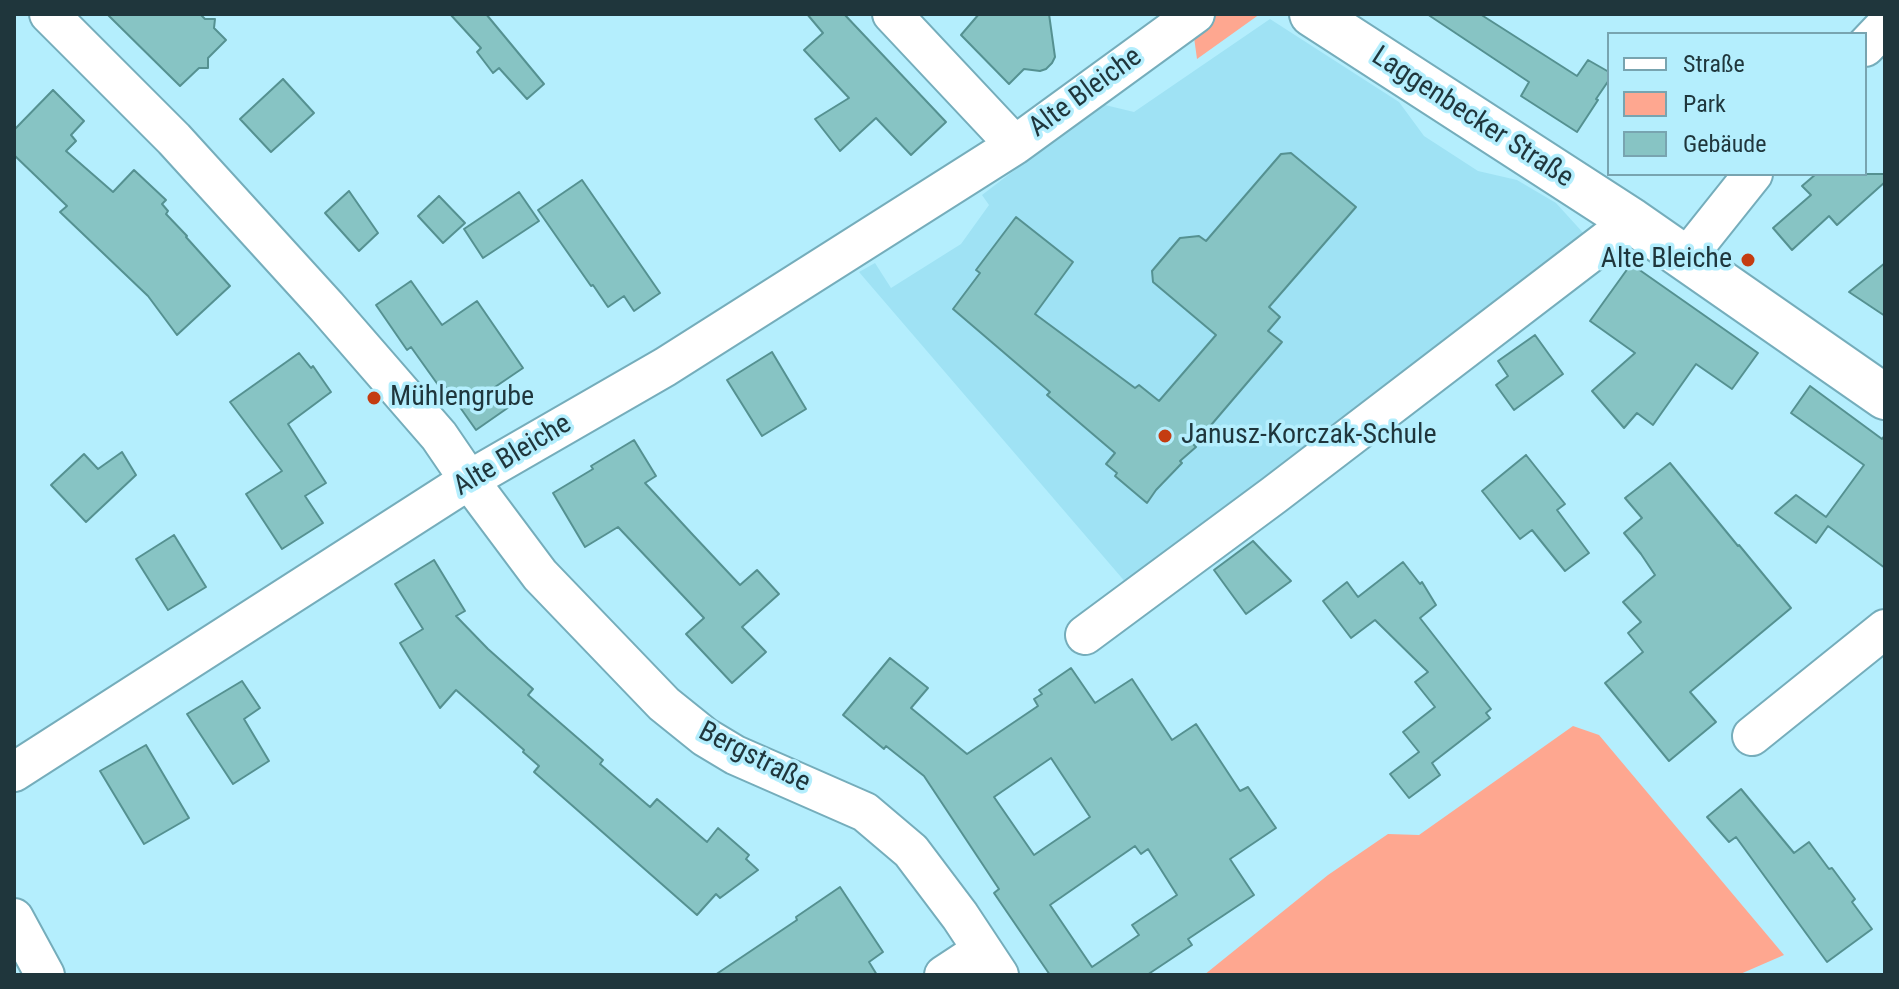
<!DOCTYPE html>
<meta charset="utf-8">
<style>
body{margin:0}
#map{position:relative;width:1899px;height:989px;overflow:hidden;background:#b4eefd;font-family:"Roboto Condensed",sans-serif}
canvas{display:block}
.frame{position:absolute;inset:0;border:16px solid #1f363c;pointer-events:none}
.legend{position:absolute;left:1607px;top:32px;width:260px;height:144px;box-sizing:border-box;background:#b4eefd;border:2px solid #78a4b0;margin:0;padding:10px 14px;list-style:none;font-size:24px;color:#1f363c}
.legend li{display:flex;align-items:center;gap:16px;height:40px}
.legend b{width:40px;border:2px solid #78a4b0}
</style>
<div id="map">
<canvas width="1899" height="989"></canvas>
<div class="frame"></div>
<ul class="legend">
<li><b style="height:10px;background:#fff"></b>Straße</li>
<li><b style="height:22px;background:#fea790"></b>Park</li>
<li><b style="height:22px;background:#87c4c4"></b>Gebäude</li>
</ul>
</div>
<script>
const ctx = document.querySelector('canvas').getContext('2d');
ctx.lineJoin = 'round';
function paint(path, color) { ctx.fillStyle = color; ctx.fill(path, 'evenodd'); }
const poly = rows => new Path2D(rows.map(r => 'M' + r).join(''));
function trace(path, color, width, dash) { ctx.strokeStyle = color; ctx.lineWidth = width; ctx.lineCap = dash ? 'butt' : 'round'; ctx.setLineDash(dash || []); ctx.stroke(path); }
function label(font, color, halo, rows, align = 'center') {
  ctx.font = font + ' "Roboto Condensed",sans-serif'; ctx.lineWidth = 7; ctx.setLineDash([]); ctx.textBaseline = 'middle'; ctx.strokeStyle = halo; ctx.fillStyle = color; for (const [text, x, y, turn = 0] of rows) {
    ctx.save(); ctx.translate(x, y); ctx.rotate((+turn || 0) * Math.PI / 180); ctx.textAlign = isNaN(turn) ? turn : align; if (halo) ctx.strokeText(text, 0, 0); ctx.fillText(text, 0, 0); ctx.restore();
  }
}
paint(poly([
 [1270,19,1399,102,1424,136,1478,171,1517,180,1556,203,1586,236,1127,584,859,272,875,263,891,288,961,244,989,205,982,195,1101,104,1134,112]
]), '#9fe2f4');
paint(poly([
 [1215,14,1260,14,1197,59,1193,30],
 [1573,726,1599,735,1784,955,1738,975,1204,975,1328,875,1388,834,1419,835]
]), '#fea790');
const building = poly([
 [107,14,200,14,205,19,215,19,214,28,226,40,208,58,208,68,199,68,180,86,107,14],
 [450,14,486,14,544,84,527,99,499,68,493,73,477,52,481,48,450,14],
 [807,14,844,14,946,122,911,155,876,118,840,151,815,119,849,98,804,50,823,33,807,14],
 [979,14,1049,14,1055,57,1052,63,1046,69,1040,71,1024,69,1009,84,961,35,979,14],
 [1427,14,1480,14,1577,76,1588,60,1609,72,1609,80,1596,99,1598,100,1577,132,1521,96,1529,82,1427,14],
 [283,79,314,113,271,152,240,119,283,79],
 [53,90,84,121,71,135,76,141,66,151,113,192,134,170,166,200,162,204,168,211,166,214,187,236,186,237,230,286,177,335,148,296,60,212,67,206,14,155,14,130,53,90],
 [1291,153,1356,207,1269,307,1280,317,1268,331,1282,342,1194,445,1196,447,1180,461,1182,463,1156,490,1147,503,1115,476,1117,473,1106,464,1115,453,1047,395,1050,392,953,309,980,273,976,270,1016,217,1073,262,1035,314,1135,388,1139,385,1159,401,1216,335,1153,282,1152,271,1180,238,1199,236,1206,241,1281,154,1291,153],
 [1816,174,1885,174,1885,182,1837,225,1829,216,1792,250,1773,228,1811,195,1802,186,1816,174],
 [582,180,660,293,634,311,624,296,608,307,593,285,591,286,538,210,582,180],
 [349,191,378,233,359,251,325,213,349,191],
 [519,192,539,221,483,258,464,229,519,192],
 [439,196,465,223,443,243,418,216,439,196],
 [1885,263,1885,316,1849,292,1885,263],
 [1631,264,1758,353,1732,389,1696,364,1653,425,1637,413,1624,428,1592,391,1635,353,1590,321,1631,264],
 [411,281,442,325,477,301,523,368,495,387,509,407,476,430,445,386,441,389,411,347,407,350,376,305,411,281],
 [1535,335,1563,374,1514,410,1496,385,1508,376,1498,361,1535,335],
 [772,352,806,409,762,436,727,380,772,352],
 [299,353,311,368,313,366,331,392,288,424,326,483,305,496,323,523,282,549,246,494,282,471,230,402,299,353],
 [1810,386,1882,439,1885,435,1885,568,1828,526,1816,543,1775,513,1796,495,1826,517,1864,465,1791,413,1810,386],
 [634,440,656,476,645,483,693,535,740,585,757,570,779,594,742,627,766,652,732,683,686,634,704,618,618,527,585,547,553,493,593,469,591,466,634,440],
 [122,452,136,475,86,522,51,485,84,454,98,469,122,452],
 [1526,455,1565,504,1557,510,1589,553,1565,571,1532,530,1520,539,1482,491,1526,455],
 [1670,463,1738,546,1739,545,1791,608,1690,692,1716,722,1669,761,1605,683,1643,652,1628,633,1641,622,1623,602,1655,575,1641,554,1624,533,1642,518,1625,498,1670,463],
 [174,535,206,587,168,610,136,559,174,535],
 [1253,541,1291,581,1246,614,1214,570,1253,541],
 [434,560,465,611,456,616,488,649,533,689,528,695,603,760,600,764,650,807,657,799,707,842,718,828,749,855,746,859,758,870,720,898,716,894,697,915,534,772,539,766,523,752,524,750,456,690,440,708,400,643,423,629,395,584,434,560],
 [1403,562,1420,584,1422,582,1436,605,1420,618,1491,709,1486,713,1490,718,1432,763,1440,775,1409,798,1390,774,1419,752,1403,732,1435,707,1415,682,1428,672,1375,620,1351,638,1323,601,1347,582,1358,597,1403,562],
 [890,658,928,688,911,708,967,754,1038,706,1034,699,1042,694,1039,690,1071,668,1095,703,1132,679,1172,740,1196,724,1240,791,1248,787,1276,828,1230,859,1254,895,1188,939,1192,945,1147,975,1050,975,994,893,999,889,924,776,886,746,884,749,843,715,890,658],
 [1051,758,1090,817,1034,855,994,797,1051,758],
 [1135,846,1141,854,1148,849,1177,895,1132,925,1139,935,1092,967,1050,905,1135,846],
 [242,681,260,708,244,719,269,761,233,784,187,714,242,681],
 [146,745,189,818,144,844,100,771,146,745],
 [1741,789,1794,853,1809,842,1829,869,1832,868,1855,899,1852,902,1872,929,1827,962,1736,837,1729,842,1707,817,1741,789],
 [840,887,883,952,869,962,877,975,715,975,797,920,796,917,840,887]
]);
paint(building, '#87c4c4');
trace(building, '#559191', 2);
const minor = poly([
 [49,14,174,139,327,307,439,436,469,480,540,575,664,704,705,737,735,755,865,812,911,851,960,916,999,975],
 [892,14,1015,145],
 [1865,47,1885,26],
 [1686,258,1753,174],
 [1085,635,1274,495,1632,221],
 [1752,736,1885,629],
 [14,772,469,480,665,367,1015,145,1195,14],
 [14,918,45,975],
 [944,975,982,950]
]);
const tertiary = poly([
 [1312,14,1632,221,1885,397]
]);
trace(minor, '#75adbb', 42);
trace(tertiary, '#75adbb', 48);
trace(minor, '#fff', 38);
trace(tertiary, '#fff', 44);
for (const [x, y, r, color] of [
 [1748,260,8,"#c43c11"],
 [374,398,8,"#c43c11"],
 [1165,436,8,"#c43c11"]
]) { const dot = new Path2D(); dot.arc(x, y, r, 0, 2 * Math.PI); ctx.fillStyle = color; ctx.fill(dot); trace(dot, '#b4eefd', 3); }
label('28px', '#1f363c', '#b4eefd', [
 ["Alte Bleiche",1086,93,-36],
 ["Laggenbecker Straße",1472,118,33],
 ["Alte Bleiche",513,456,-31],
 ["Bergstraße",754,758,27]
]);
label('28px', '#1f363c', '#b4eefd', [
 ["Alte Bleiche",1732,260,"right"],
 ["Mühlengrube",390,398],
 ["Janusz-Korczak-Schule",1181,436]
], 'left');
</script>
